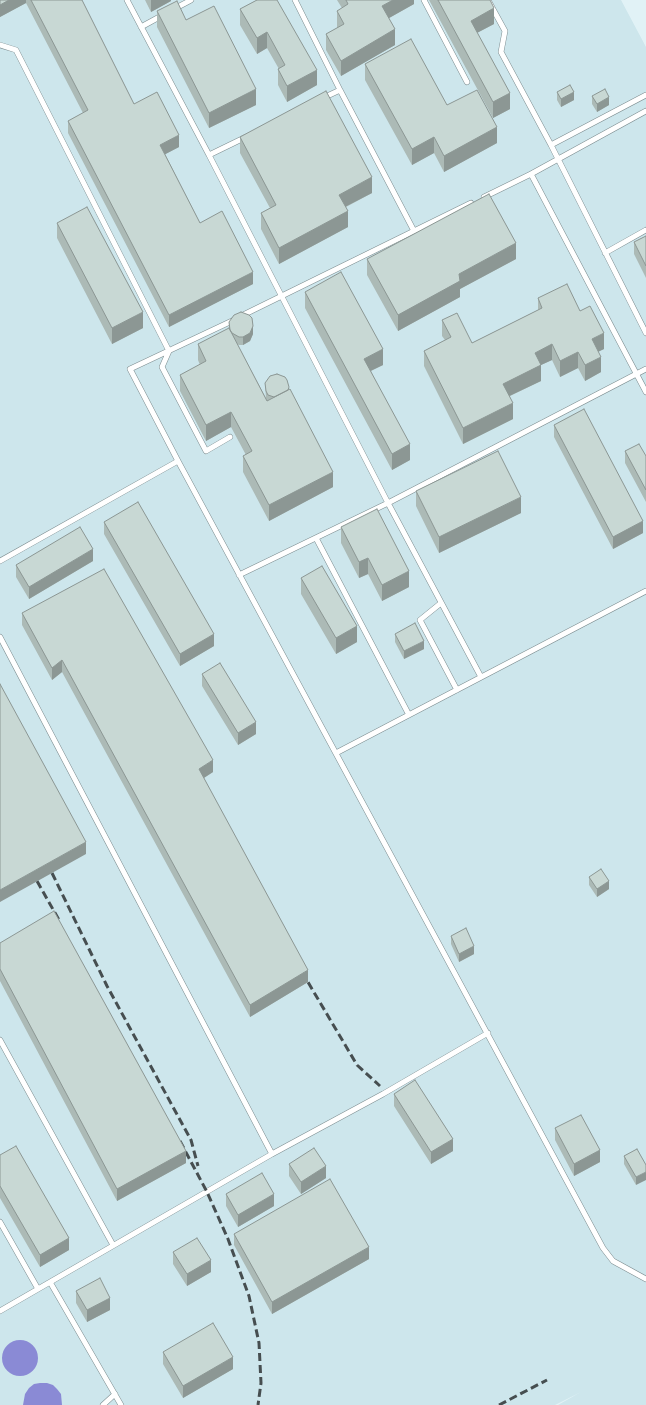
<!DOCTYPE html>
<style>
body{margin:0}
canvas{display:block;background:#e1f2f6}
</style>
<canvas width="646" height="1405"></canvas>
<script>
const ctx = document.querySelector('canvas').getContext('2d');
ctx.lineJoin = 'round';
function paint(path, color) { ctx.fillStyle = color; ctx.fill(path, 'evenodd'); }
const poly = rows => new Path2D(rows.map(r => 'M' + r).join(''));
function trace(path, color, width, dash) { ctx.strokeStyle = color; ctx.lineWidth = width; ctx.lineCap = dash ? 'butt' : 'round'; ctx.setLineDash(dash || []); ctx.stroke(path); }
paint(poly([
 [0,0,621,0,646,47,646,1405,558,1405,581,1392,555,1405,0,1405]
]), '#cde6ec');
paint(poly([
 '2 1358a18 18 0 1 1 36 0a18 18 0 1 1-36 0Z',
 [40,1383,47,1383,53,1385,57,1389,61,1394,62,1405,23,1405,25,1394,29,1388,34,1384]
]), '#8a8ad5');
const lane = poly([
 [127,0,209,155],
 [295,0,340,90],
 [424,0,467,82],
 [488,0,505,31,501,52,551,145,646,333],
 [174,9,191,0],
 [141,27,163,15],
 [0,45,16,50,169,351,162,367,206,451,230,437],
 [646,111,531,174,646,392],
 [246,137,209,155,388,503,646,369],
 [551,145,646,95],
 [484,197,531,174],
 [414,231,471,203],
 [605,253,646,230],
 [241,316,414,231,340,90,323,98],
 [178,461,130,369,234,320],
 [316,538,409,715],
 [0,561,178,461,603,1248,613,1261,646,1279],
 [239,575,388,503,481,677],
 [441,603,420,620,457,690],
 [0,637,272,1154],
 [336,753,646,591],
 [0,1040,113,1245],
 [0,1222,38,1289],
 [50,1282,121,1405],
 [0,1311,272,1154,383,1094,488,1033],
 [103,1405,115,1394]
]);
trace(lane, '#7d8d90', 6);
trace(lane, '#fff', 5);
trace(poly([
 [52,873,107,986,191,1140,198,1166],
 [37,881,59,920],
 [302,972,357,1065,380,1086],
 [180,1141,207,1192,228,1239,249,1296,259,1343,261,1383,258,1405],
 [499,1405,547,1380]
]), '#464e50', 3, [8, 4]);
paint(poly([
 [0,0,82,0,134,104,179,147,165,154,200,223,253,284,169,327,68,133,68,121,83,113,26,3,0,17],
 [145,0,171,0,171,1,151,12],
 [257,0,317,85,287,102,278,85,278,69,279,69,267,48,257,54,240,25,240,9],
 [337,0,414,0,414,4,389,18,395,45,341,76,326,50,326,34,337,28,337,11,342,8],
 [429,0,490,0,494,24,477,33,510,109,493,118],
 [157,11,256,105,209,128,157,27],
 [365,64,447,105,497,143,444,172,434,153,412,165,365,80],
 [557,92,574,100,561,107,557,100],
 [592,96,609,105,597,112,592,104],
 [240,137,372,193,346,207,348,227,279,264,261,229,261,213,270,208,240,153],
 [57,223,143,328,112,344,57,238],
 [646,236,646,278,634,254,634,242],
 [367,259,516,259,460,289,460,297,398,331,367,275],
 [305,292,383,365,371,371,410,460,392,470,305,308],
 [538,298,580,311,604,349,598,351,601,372,585,381,578,368,560,377,552,360,541,365,541,381,510,396,513,419,463,444,424,366,424,351,445,340,442,336,442,320,472,343,538,310],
 [229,322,253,334,250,341,243,345,239,345,237,344,266,398,265,383,289,390,333,487,269,521,243,472,243,456,246,455,231,427,206,441,180,391,180,375,200,365,198,360,198,344,229,329],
 [554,425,643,533,613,549,554,437],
 [625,451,646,456,646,502,625,463],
 [416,491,521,513,439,553,416,506],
 [104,522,214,646,180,666,104,534],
 [341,527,409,587,382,601,368,574,359,578,341,543],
 [93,561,29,599,16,577,16,565],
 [301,578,357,642,336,654,301,594],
 [22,613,213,772,204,778,308,982,250,1017,62,672,52,680,22,625],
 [395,634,424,649,404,659,395,642],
 [202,674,256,734,238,745,202,686],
 [589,877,609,889,597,897,589,885],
 [451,936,474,954,459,962,451,944],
 [0,943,186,1163,117,1201,0,981],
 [394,1094,453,1151,431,1164,394,1106],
 [555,1128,600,1162,574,1176,555,1140],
 [637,1149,636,1185,624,1164,624,1156],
 [0,1155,69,1250,40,1267,0,1198],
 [289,1164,326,1178,301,1194,289,1176],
 [226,1194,274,1206,238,1227,226,1206],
 [234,1234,369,1259,272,1314,234,1245],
 [173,1252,211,1272,187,1286,173,1264],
 [76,1291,110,1310,87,1322,76,1303],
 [163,1352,233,1369,183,1398,163,1364]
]), '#acbab6');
paint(poly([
 [9,0,26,0,26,3,0,17,0,5],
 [151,0,171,0,171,1,151,12],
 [393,0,414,0,414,4,382,22,382,6],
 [494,8,494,24,471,36,471,21],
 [395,29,395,45,341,76,341,61],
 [267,32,267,48,257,54,257,38],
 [317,70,317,85,287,102,287,86],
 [256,89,256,105,209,128,209,113],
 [574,92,574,100,561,107,561,99],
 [510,93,510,109,493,118,493,102],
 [609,97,609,105,597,112,597,104],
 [497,127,497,143,444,172,444,156],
 [179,135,179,147,160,157,160,145],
 [434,137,434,153,412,165,412,149],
 [372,177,372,193,339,210,339,195],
 [348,211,348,227,279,264,279,248],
 [516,243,516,259,460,289,460,297,398,331,398,315,459,274],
 [253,272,253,284,169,327,169,315],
 [143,312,143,328,112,344,112,328],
 [253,326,253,334,250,341,243,345,243,337],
 [604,333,604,349,592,355,592,339],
 [552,344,552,360,541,365,541,381,503,399,503,384,535,353],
 [383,349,383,365,364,374,364,359],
 [578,352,578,368,560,377,560,361],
 [601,357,601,372,585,381,585,365],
 [513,403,513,419,463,444,463,428],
 [231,412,231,427,206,441,206,425],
 [410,444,410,460,392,470,392,454],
 [333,472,333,487,269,521,269,505],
 [521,497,521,513,439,553,439,537],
 [643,521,643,533,613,549,613,537],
 [93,549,93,561,29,599,29,587],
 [368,558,368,574,359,578,359,562],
 [409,571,409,587,382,601,382,585],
 [357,626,357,642,336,654,336,638],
 [214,634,214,646,180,666,180,654],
 [424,641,424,649,404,659,404,651],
 [62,660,62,672,52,680,52,668],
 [256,722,256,734,238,745,238,733],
 [213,760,213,772,199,781,199,769],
 [86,842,86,854,0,902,0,890],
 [609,881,609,889,597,897,597,889],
 [474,946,474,954,459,962,459,954],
 [308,970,308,982,250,1017,250,1005],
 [453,1139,453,1151,431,1164,431,1152],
 [600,1150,600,1162,574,1176,574,1164],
 [186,1151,186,1163,117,1201,117,1189],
 [326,1166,326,1178,301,1194,301,1182],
 [646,1172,646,1180,636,1185,636,1177],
 [274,1194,274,1206,238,1227,238,1215],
 [69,1238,69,1250,40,1267,40,1255],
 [369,1247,369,1259,272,1314,272,1302],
 [211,1260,211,1272,187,1286,187,1274],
 [110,1298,110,1310,87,1322,87,1310],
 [233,1357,233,1369,183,1398,183,1386]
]), '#8c9794');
const building = poly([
 [0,0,9,0,0,5,0,0],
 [31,0,82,0,134,104,157,92,179,135,160,145,200,223,222,211,253,272,169,315,68,121,88,110,31,0],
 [257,0,277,0,317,70,287,86,278,69,285,65,267,32,257,38,240,9,257,0],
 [346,0,393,0,382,6,395,29,341,61,326,34,344,24,337,11,348,4,346,0],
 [438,0,490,0,494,8,471,21,510,93,493,102,438,0],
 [177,1,186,20,214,6,256,89,209,113,157,11,177,1],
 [411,39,447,105,477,90,497,127,444,156,434,137,412,149,365,64,411,39],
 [570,85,574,92,561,99,557,92,570,85],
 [605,89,609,97,597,104,592,96,605,89],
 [326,91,372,177,339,195,348,211,279,248,261,213,276,205,240,137,326,91],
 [489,194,516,243,459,274,460,281,398,315,367,259,489,194],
 [87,207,143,312,112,328,57,223,87,207],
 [646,236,646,266,634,242,646,236],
 [341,272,383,349,364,359,410,444,392,454,305,292,341,272],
 [567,284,580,311,590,306,604,333,592,339,601,357,585,365,578,352,560,361,552,344,535,353,541,365,503,384,513,403,463,428,424,351,451,337,442,320,457,313,472,343,542,308,538,298,567,284],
 [241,312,249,315,252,318,253,326,250,333,243,337,239,337,232,333,230,330,229,322,234,315,241,312],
 [229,328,267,401,290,389,333,472,269,505,243,456,252,451,231,412,206,425,180,375,206,361,198,344,229,328],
 [277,374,285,377,287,380,289,387,288,390,274,397,268,395,266,391,265,383,270,376,277,374],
 [584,409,643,521,613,537,554,425,584,409],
 [639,444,646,456,646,490,625,451,639,444],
 [498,451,521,497,439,537,416,491,498,451],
 [138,502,214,634,180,654,104,522,138,502],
 [377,509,409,571,382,585,368,558,359,562,341,527,377,509],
 [80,527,93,549,29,587,16,565,80,527],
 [322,566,357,626,336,638,301,578,322,566],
 [104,569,213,760,199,769,308,970,250,1005,62,660,52,668,22,613,104,569],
 [415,623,424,641,404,651,395,634,415,623],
 [220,663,256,722,238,733,202,674,220,663],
 [0,684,86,842,0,890,0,684],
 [601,869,609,881,597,889,589,877,601,869],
 [54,911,186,1151,117,1189,0,969,0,943,54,911],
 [466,928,474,946,459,954,451,936,466,928],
 [415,1080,453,1139,431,1152,394,1094,415,1080],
 [581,1115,600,1150,574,1164,555,1128,581,1115],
 [16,1146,69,1238,40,1255,0,1186,0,1155,16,1146],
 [314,1148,326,1166,301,1182,289,1164,314,1148],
 [637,1149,646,1165,646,1172,636,1177,624,1156,637,1149],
 [262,1173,274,1194,238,1215,226,1194,262,1173],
 [330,1179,369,1247,272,1302,234,1234,330,1179],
 [197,1238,211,1260,187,1274,173,1252,197,1238],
 [100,1278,110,1298,87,1310,76,1291,100,1278],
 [213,1323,233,1357,183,1386,163,1352,213,1323]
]);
paint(building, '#c8d8d4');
trace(building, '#8c9794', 1);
</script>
